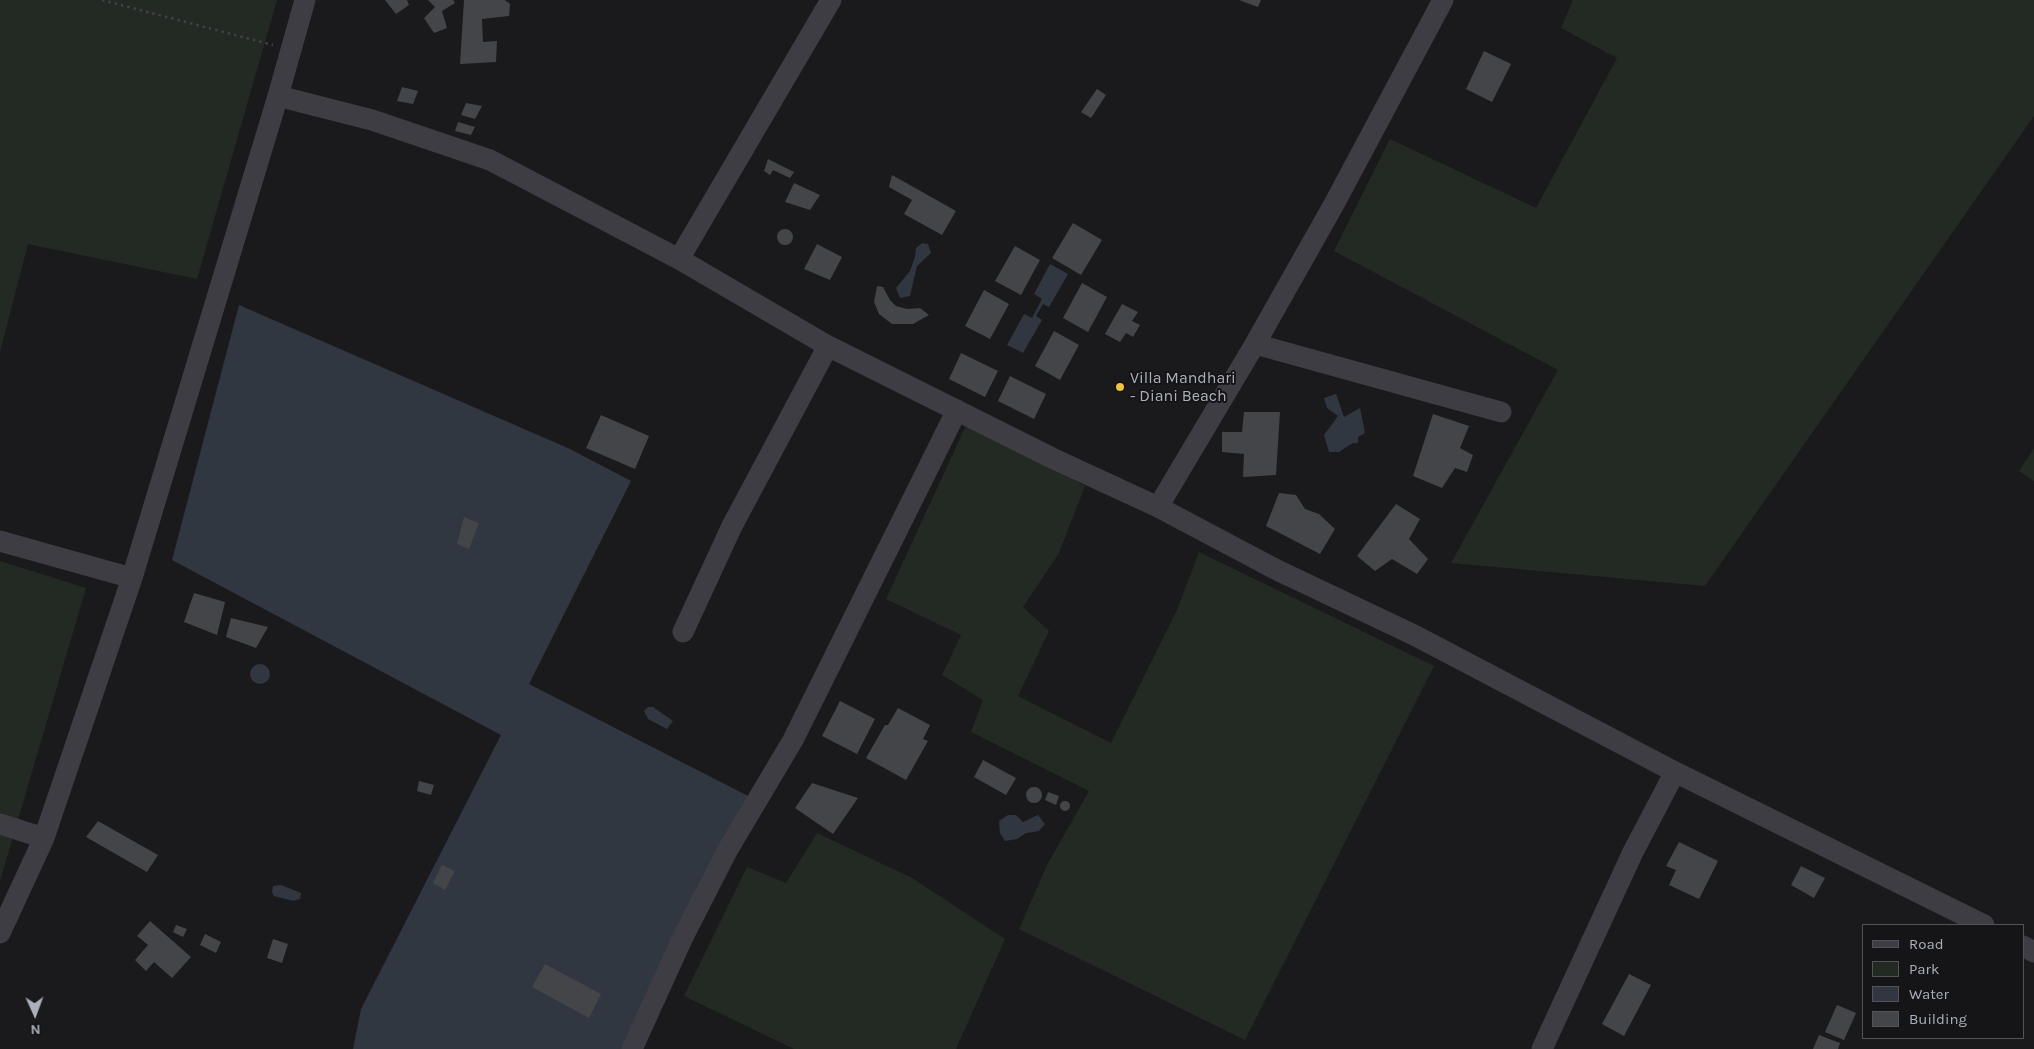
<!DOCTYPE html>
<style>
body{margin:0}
#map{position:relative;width:2034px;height:1049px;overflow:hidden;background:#1a1a1c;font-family:Karla,sans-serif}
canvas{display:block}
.legend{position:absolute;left:1862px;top:924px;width:162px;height:115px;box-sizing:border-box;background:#151517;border:1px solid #525359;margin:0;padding:6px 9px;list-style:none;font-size:15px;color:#adb0bb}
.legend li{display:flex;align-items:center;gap:10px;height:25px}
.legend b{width:25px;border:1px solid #525359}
.north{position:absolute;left:10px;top:989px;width:50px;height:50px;-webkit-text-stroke:4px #151517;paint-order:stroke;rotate:178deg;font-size:14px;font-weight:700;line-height:20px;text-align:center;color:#adb0bb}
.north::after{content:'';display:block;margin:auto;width:18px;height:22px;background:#adb0bb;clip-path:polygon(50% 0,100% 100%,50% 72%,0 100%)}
</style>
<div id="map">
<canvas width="2034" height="1049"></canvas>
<ul class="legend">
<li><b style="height:6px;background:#3d3d43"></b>Road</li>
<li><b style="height:14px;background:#222a23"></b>Park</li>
<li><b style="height:14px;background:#303740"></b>Water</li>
<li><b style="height:14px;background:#444549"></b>Building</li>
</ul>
<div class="north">N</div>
</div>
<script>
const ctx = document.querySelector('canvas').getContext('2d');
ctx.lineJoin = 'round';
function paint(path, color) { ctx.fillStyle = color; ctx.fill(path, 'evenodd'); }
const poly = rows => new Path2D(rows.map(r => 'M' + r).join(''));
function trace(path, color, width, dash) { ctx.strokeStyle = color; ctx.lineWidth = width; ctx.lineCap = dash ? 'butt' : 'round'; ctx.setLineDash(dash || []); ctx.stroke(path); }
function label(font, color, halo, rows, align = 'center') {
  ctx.font = font + ' Karla,sans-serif'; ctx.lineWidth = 4; ctx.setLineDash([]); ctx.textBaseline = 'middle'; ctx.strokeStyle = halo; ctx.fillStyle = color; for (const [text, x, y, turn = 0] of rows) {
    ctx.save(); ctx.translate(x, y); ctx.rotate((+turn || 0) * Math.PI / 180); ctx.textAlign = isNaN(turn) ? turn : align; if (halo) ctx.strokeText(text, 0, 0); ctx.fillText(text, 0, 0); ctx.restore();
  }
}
paint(poly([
 [0,0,277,0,197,279,28,244,0,352],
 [1573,0,2034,0,2034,116,1705,586,1451,563,1558,370,1334,251,1390,139,1536,208,1617,58,1561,28],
 [968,421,1085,486,1059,553,1023,607,1049,631,1018,696,1111,743,1177,610,1199,552,1434,666,1245,1040,1019,929,1047,865,1089,791,971,732,983,700,942,675,961,635,886,599],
 [2034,448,2034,481,2019,471],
 [0,561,86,588,0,881],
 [817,833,912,878,1005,939,956,1049,794,1049,684,996,747,867,786,883]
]), '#222a23');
paint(poly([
 [922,243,928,244,931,253,917,266,910,296,900,298,896,288,910,271,915,257,916,248],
 [1050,264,1068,274,1049,307,1043,304,1036,316,1042,320,1023,353,1007,345,1024,314,1032,318,1042,299,1034,294],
 [239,305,570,449,631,481,529,684,752,798,624,1049,353,1049,361,1009,501,735,172,560],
 [1336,394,1344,417,1360,408,1365,433,1358,437,1358,443,1353,443,1339,452,1329,452,1324,435,1338,416,1327,408,1324,398],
 '250 674a10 10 0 1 1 20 0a10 10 0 1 1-20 0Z',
 [648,707,653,707,673,721,667,729,648,719,644,711],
 [1008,815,1016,815,1023,822,1038,815,1045,824,1039,831,1026,833,1017,839,1005,841,1000,833,999,821],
 [281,885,301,893,300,899,293,901,274,896,272,892,273,886]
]), '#303740');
paint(poly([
 [385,0,407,0,409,5,396,14],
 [428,0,453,0,455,3,442,11,447,28,434,33,424,18,435,7],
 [464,0,505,0,510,4,509,16,482,19,483,42,497,41,496,62,460,64],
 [1239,0,1261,0,1258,7],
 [1484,51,1511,64,1492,102,1466,89],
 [402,87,418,91,413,104,397,101],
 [1097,89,1106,95,1091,118,1081,112],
 [466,103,482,106,475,119,461,115],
 [458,122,475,127,471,135,455,131],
 [768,159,794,172,790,178,773,170,770,175,764,171],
 [892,175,956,211,942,235,904,214,912,200,889,187],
 [794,183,820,195,810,210,785,202],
 [1073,223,1102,240,1081,275,1052,258],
 '777 237a8 8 0 1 1 16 0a8 8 0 1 1-16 0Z',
 [817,244,842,257,830,280,804,269],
 [1015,246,1040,260,1021,295,995,281],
 [1082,283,1107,297,1088,332,1063,318],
 [877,286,883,287,890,300,896,306,907,309,920,308,929,315,913,324,892,324,879,314,874,302],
 [984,290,1009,304,990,339,965,326],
 [1122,304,1138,312,1132,321,1140,325,1133,337,1126,333,1120,342,1105,334],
 [1054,331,1079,345,1060,380,1035,366],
 [961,353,998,371,985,397,949,379],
 [1010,376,1046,394,1034,419,998,401],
 [1244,412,1280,412,1276,475,1243,477,1244,454,1222,452,1222,432,1242,432],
 [1433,414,1469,426,1460,448,1473,455,1467,472,1455,468,1442,488,1413,476],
 [601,415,649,436,635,469,586,448],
 [1279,493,1296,495,1305,509,1319,514,1335,529,1320,554,1266,526],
 [1396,504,1420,519,1409,539,1428,559,1417,574,1392,559,1375,571,1357,556],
 [464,517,479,523,469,549,457,544],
 [194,593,225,602,217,635,184,622],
 [231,618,268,627,256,648,226,637],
 [840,701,875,719,857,754,822,736],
 [898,708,930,725,923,739,928,741,906,780,866,758,885,725,888,725],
 [983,760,1016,778,1006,795,974,777],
 [419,781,434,785,431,795,417,791],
 [812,783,858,798,833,834,795,808],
 '1026 795a8 8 0 1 1 16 0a8 8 0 1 1-16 0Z',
 [1048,792,1059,796,1056,805,1045,800],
 '1060 806a5 5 0 1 1 10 0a5 5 0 1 1-10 0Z',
 [98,821,158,855,147,872,86,837],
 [1679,842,1718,861,1699,899,1669,885,1676,870,1666,866],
 [442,865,455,871,445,890,433,883],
 [1801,866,1825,878,1814,898,1791,885],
 [150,921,191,957,172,978,154,962,146,971,135,960,148,945,137,936],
 [176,925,187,929,183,937,173,932],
 [205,934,221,942,216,953,200,945],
 [273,939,288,944,282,963,267,958],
 [545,964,601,994,589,1018,532,987],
 [1629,974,1651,985,1624,1036,1602,1024],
 [1837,1005,1856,1013,1844,1040,1825,1032],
 [1819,1035,1840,1043,1838,1049,1813,1049]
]), '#444549');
trace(poly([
 [102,0,273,45]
]), '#414248', 2.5, [2.5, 4]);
trace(poly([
 [278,96,372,120,490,160,679,259,828,346,1052,458,1158,507,1277,570,1414,635,1675,772,1984,925],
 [679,259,831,0],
 [1255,344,1501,412],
 [1158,507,1255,344,1333,206,1443,0],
 [0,541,132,578,278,96,305,0],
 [683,632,732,526,828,346],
 [0,824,44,838],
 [0,933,44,838,132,578],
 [2023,946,2034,952],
 [632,1049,683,937,727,851,793,740,957,410],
 [1542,1049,1633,852,1675,772]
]), '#3d3d43', 21);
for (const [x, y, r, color] of [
 [1120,387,5,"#efc33f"]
]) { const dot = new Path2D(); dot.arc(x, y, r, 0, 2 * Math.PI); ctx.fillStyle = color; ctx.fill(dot); trace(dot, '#151517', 2); }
label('16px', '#adb0bb', '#151517', [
 ["Villa Mandhari",1130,378],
 ["- Diani Beach",1130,396]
], 'left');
</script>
